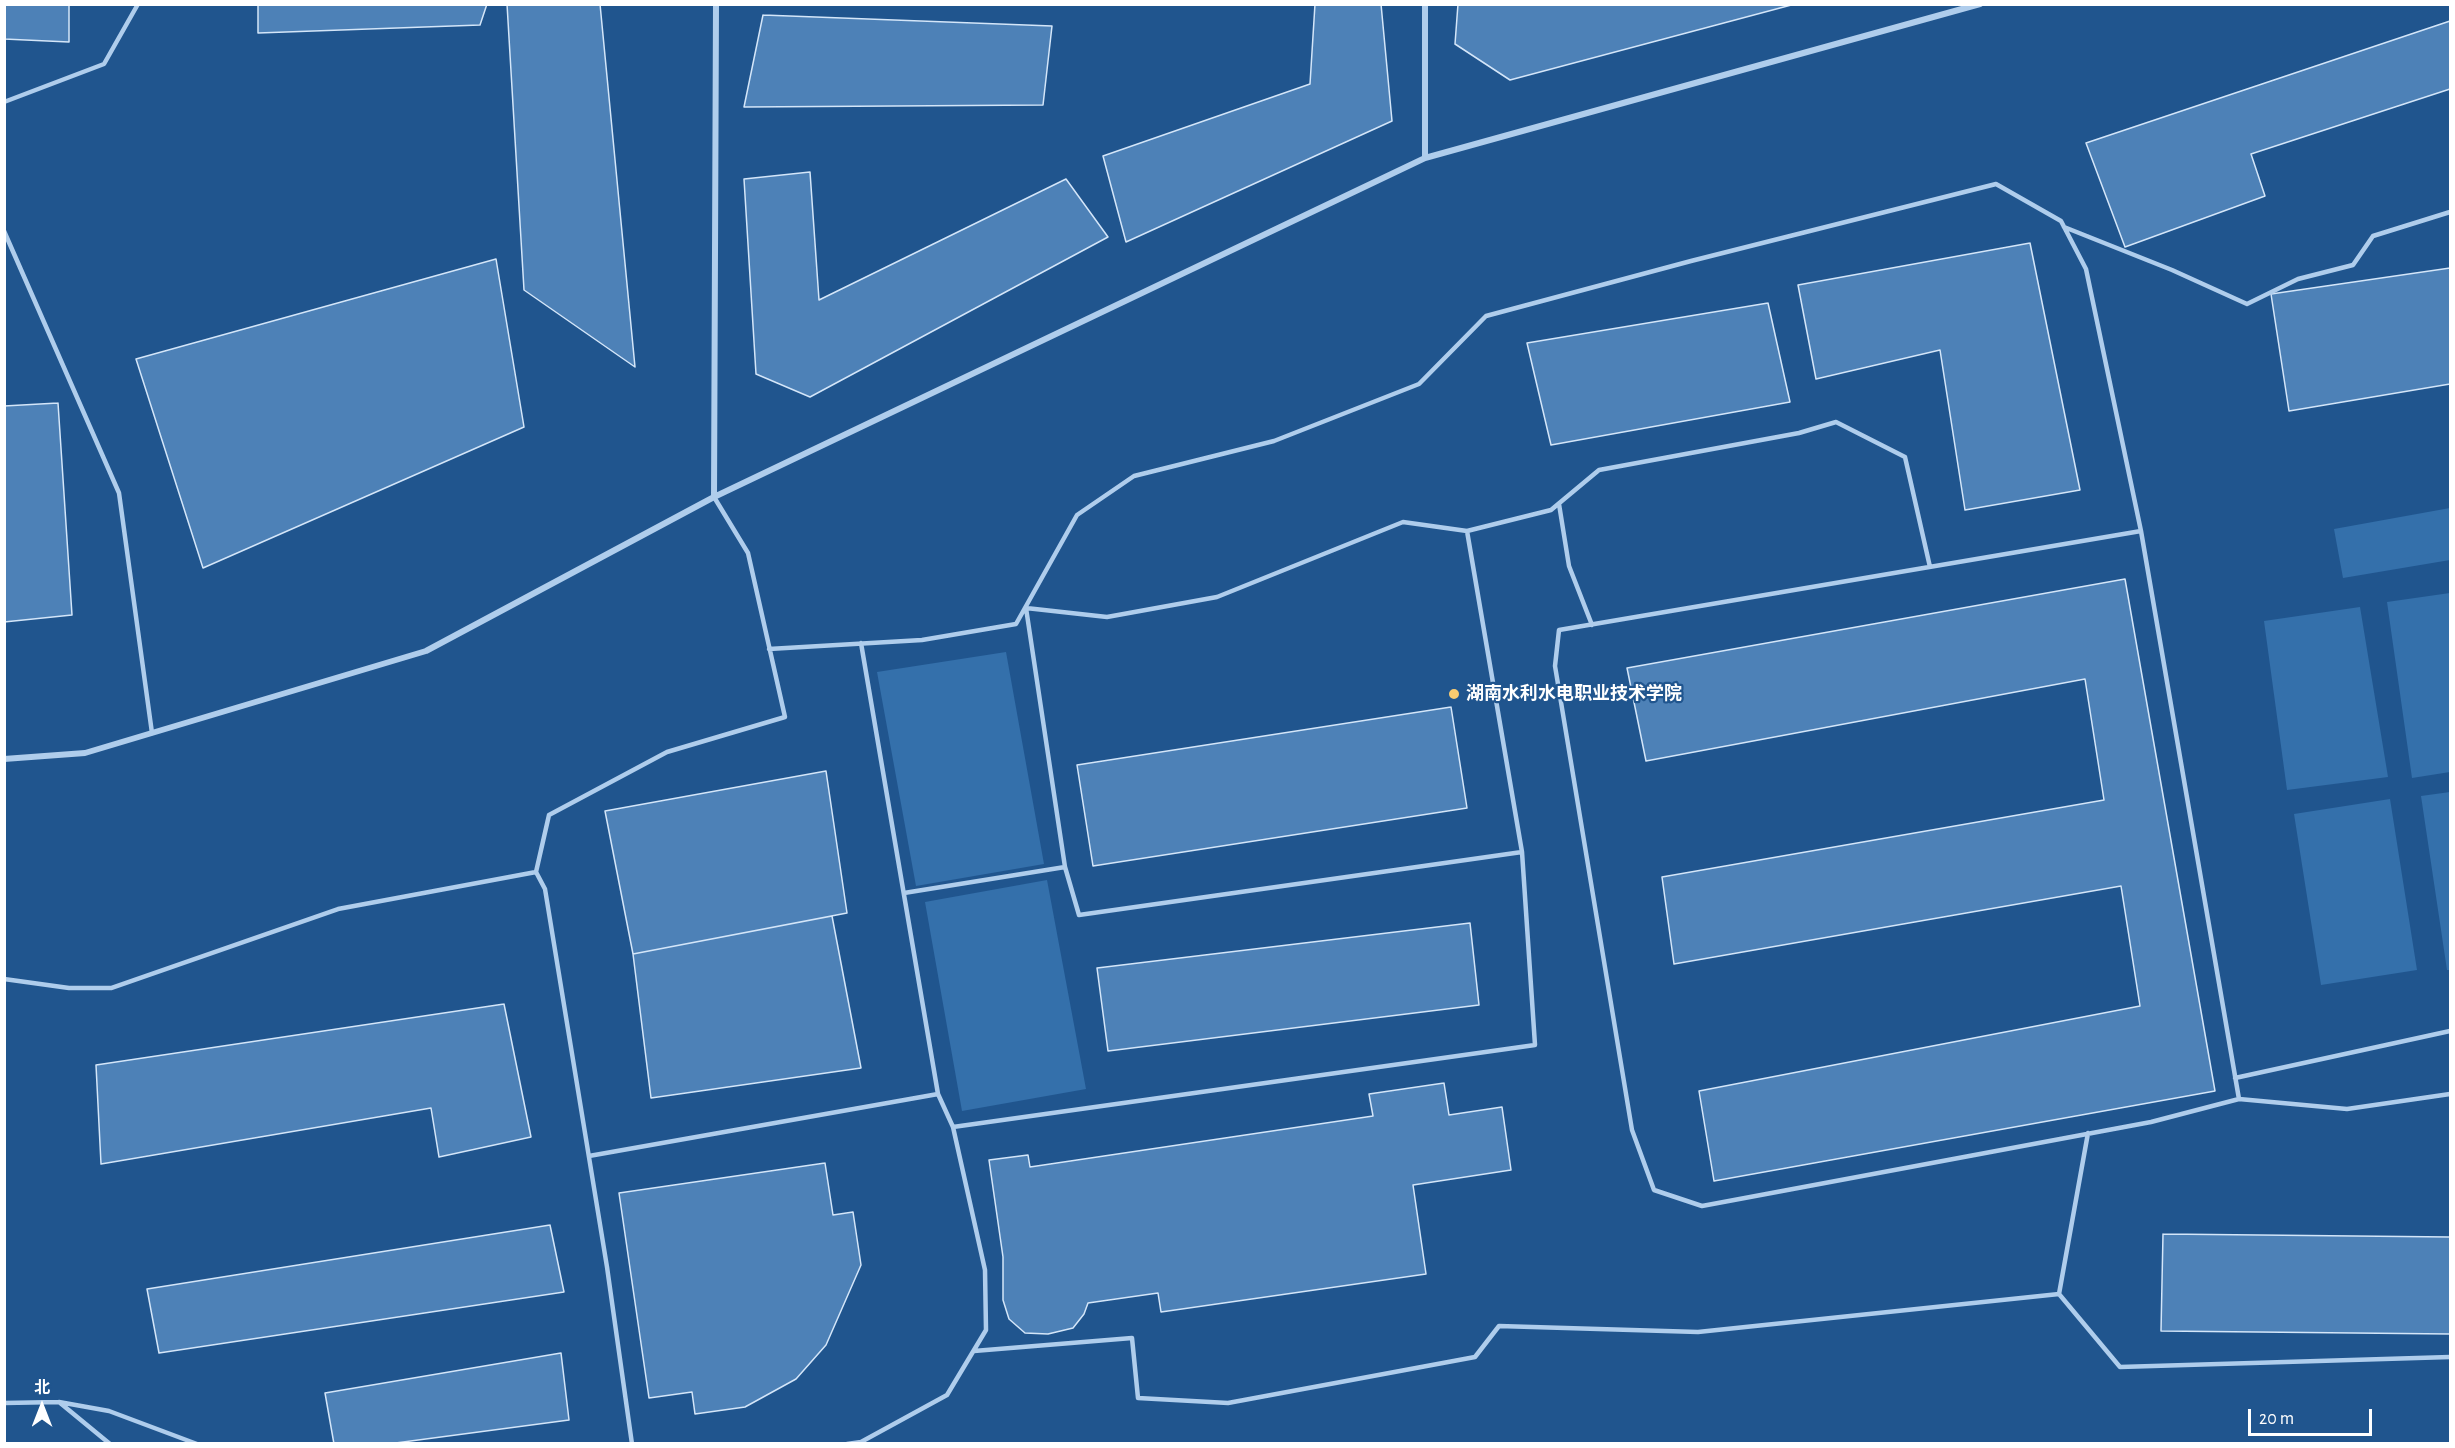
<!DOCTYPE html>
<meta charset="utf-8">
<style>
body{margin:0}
#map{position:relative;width:2455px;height:1448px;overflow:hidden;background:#20558e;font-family:"Alegreya Sans","Noto Sans SC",sans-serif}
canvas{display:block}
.frame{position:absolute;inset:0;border:6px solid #fff;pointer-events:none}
.north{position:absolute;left:12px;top:1376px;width:60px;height:60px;-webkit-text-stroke:4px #20558e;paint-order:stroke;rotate:0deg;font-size:16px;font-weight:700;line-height:24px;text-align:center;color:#fff}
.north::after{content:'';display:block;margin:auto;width:21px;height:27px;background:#fff;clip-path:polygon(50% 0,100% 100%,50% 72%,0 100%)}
.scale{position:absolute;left:2248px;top:1409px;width:124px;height:27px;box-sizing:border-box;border:3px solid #fff;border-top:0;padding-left:8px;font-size:18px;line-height:21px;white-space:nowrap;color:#fff;-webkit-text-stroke:4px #20558e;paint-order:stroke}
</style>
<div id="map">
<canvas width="2455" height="1448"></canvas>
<div class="frame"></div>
<div class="north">北</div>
<div class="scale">20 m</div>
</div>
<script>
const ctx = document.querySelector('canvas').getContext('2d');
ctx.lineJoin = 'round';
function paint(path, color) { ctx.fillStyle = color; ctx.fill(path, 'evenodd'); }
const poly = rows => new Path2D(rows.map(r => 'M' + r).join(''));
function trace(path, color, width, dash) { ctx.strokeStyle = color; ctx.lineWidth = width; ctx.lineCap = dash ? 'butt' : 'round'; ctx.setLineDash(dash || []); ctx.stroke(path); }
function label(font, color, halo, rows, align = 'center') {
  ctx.font = font + ' "Alegreya Sans","Noto Sans SC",sans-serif'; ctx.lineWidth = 4.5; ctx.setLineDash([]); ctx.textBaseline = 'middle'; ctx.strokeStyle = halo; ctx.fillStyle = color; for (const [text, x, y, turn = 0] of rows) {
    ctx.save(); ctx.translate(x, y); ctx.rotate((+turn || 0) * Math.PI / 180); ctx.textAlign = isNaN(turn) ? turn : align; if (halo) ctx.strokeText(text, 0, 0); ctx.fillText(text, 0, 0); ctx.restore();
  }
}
paint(poly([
 [2450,508,2450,560,2343,578,2334,529],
 [2450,593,2450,772,2412,778,2387,602],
 [2360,607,2388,777,2287,790,2264,621],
 [1006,652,1044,864,916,886,877,672],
 [2450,792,2450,970,2447,970,2421,796],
 [2390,799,2417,970,2321,985,2294,814],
 [1047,880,1086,1089,962,1111,925,902]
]), '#3470ab');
const building = poly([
 [4,4,69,4,69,42,4,39,4,4],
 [258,4,487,4,480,25,258,33,258,4],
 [507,4,600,4,635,367,524,290,507,4],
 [1315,4,1381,4,1392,121,1126,242,1103,156,1310,84,1315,4],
 [1458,4,1795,4,1510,80,1455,44,1458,4],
 [763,15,1052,26,1043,105,744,107,763,15],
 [2450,21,2450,89,2251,154,2265,196,2125,247,2086,143,2450,21],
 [810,172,819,300,1066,179,1108,237,810,397,756,374,744,179,810,172],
 [2030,243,2080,490,1965,510,1940,350,1816,379,1798,285,2030,243],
 [496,259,524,427,203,568,136,359,496,259],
 [2450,268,2450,384,2289,411,2271,294,2450,268],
 [1768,303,1790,402,1551,445,1527,343,1768,303],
 [58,403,72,615,4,622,4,406,58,403],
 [2125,579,2215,1091,1714,1181,1699,1091,2140,1006,2121,886,1674,964,1662,877,2104,800,2085,679,1646,761,1627,668,2125,579],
 [1451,707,1467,808,1093,866,1077,765,1451,707],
 [826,771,847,913,633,954,605,811,826,771],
 [832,916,861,1068,651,1098,633,954,832,916],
 [1470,923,1479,1005,1108,1051,1097,968,1470,923],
 [504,1004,531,1137,439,1157,431,1108,101,1164,96,1065,504,1004],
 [1444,1083,1449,1115,1502,1107,1511,1170,1413,1185,1426,1274,1161,1312,1158,1293,1088,1303,1084,1314,1073,1328,1048,1334,1025,1333,1009,1319,1003,1300,1003,1257,989,1160,1028,1155,1030,1167,1373,1116,1369,1094,1444,1083],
 [825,1163,833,1215,853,1212,861,1265,826,1345,796,1379,745,1407,695,1414,692,1392,649,1398,619,1193,825,1163],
 [550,1225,564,1292,159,1353,147,1289,550,1225],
 [2163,1234,2450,1237,2450,1334,2161,1331,2163,1234],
 [561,1353,569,1420,388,1444,334,1444,325,1393,561,1353]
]);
paint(building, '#4d81b7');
trace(building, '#d4e6f9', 1.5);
trace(poly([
 [4,102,104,64,138,4],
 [2064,227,2172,270,2247,304,2298,279,2353,265,2373,236,2450,212],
 [4,231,119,493,152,733],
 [1559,504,1569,566,1592,625],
 [1467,531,1551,510,1599,470,1799,433,1836,422,1905,457,1930,567],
 [769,649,922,640,1016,624,1077,515,1134,476,1274,441,1419,384,1486,316,1691,261,1996,184,2061,221,2086,269,2141,531,1559,630,1555,666,1632,1130,1654,1190,1702,1206,2151,1122,2239,1099,2141,531],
 [536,872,549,815,667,752,785,717,748,553,714,497],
 [904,893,1065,867,1026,608,1107,617,1217,597,1403,522,1467,531,1522,852,1079,915,1065,867],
 [4,979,69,988,111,988,338,909,536,872,545,889,607,1267,632,1444],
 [2235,1078,2450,1031],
 [938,1094,953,1127,1535,1045,1522,852],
 [2239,1099,2347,1109,2450,1094],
 [589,1156,938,1094,861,643],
 [2059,1294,2120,1367,2450,1357],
 [974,1351,1132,1338,1138,1398,1228,1403,1475,1357,1499,1326,1698,1332,2059,1294,2088,1133],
 [59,1402,109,1411,197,1444],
 [4,1403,59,1402,110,1444],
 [847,1444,861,1442,947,1395,986,1330,985,1270,953,1127]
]), '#afcdec', 4.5);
trace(poly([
 [1425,4,1425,158],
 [714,497,716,4],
 [4,759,85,753,426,651,714,497,1425,158,1980,4]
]), '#afcdec', 6);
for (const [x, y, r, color] of [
 [1454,694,6,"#f9cb70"]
]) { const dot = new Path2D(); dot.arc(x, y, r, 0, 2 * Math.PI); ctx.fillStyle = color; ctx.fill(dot); trace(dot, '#20558e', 2); }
label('bold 18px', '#fff', '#20558e', [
 ["湖南水利水电职业技术学院",1466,694]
], 'left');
</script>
